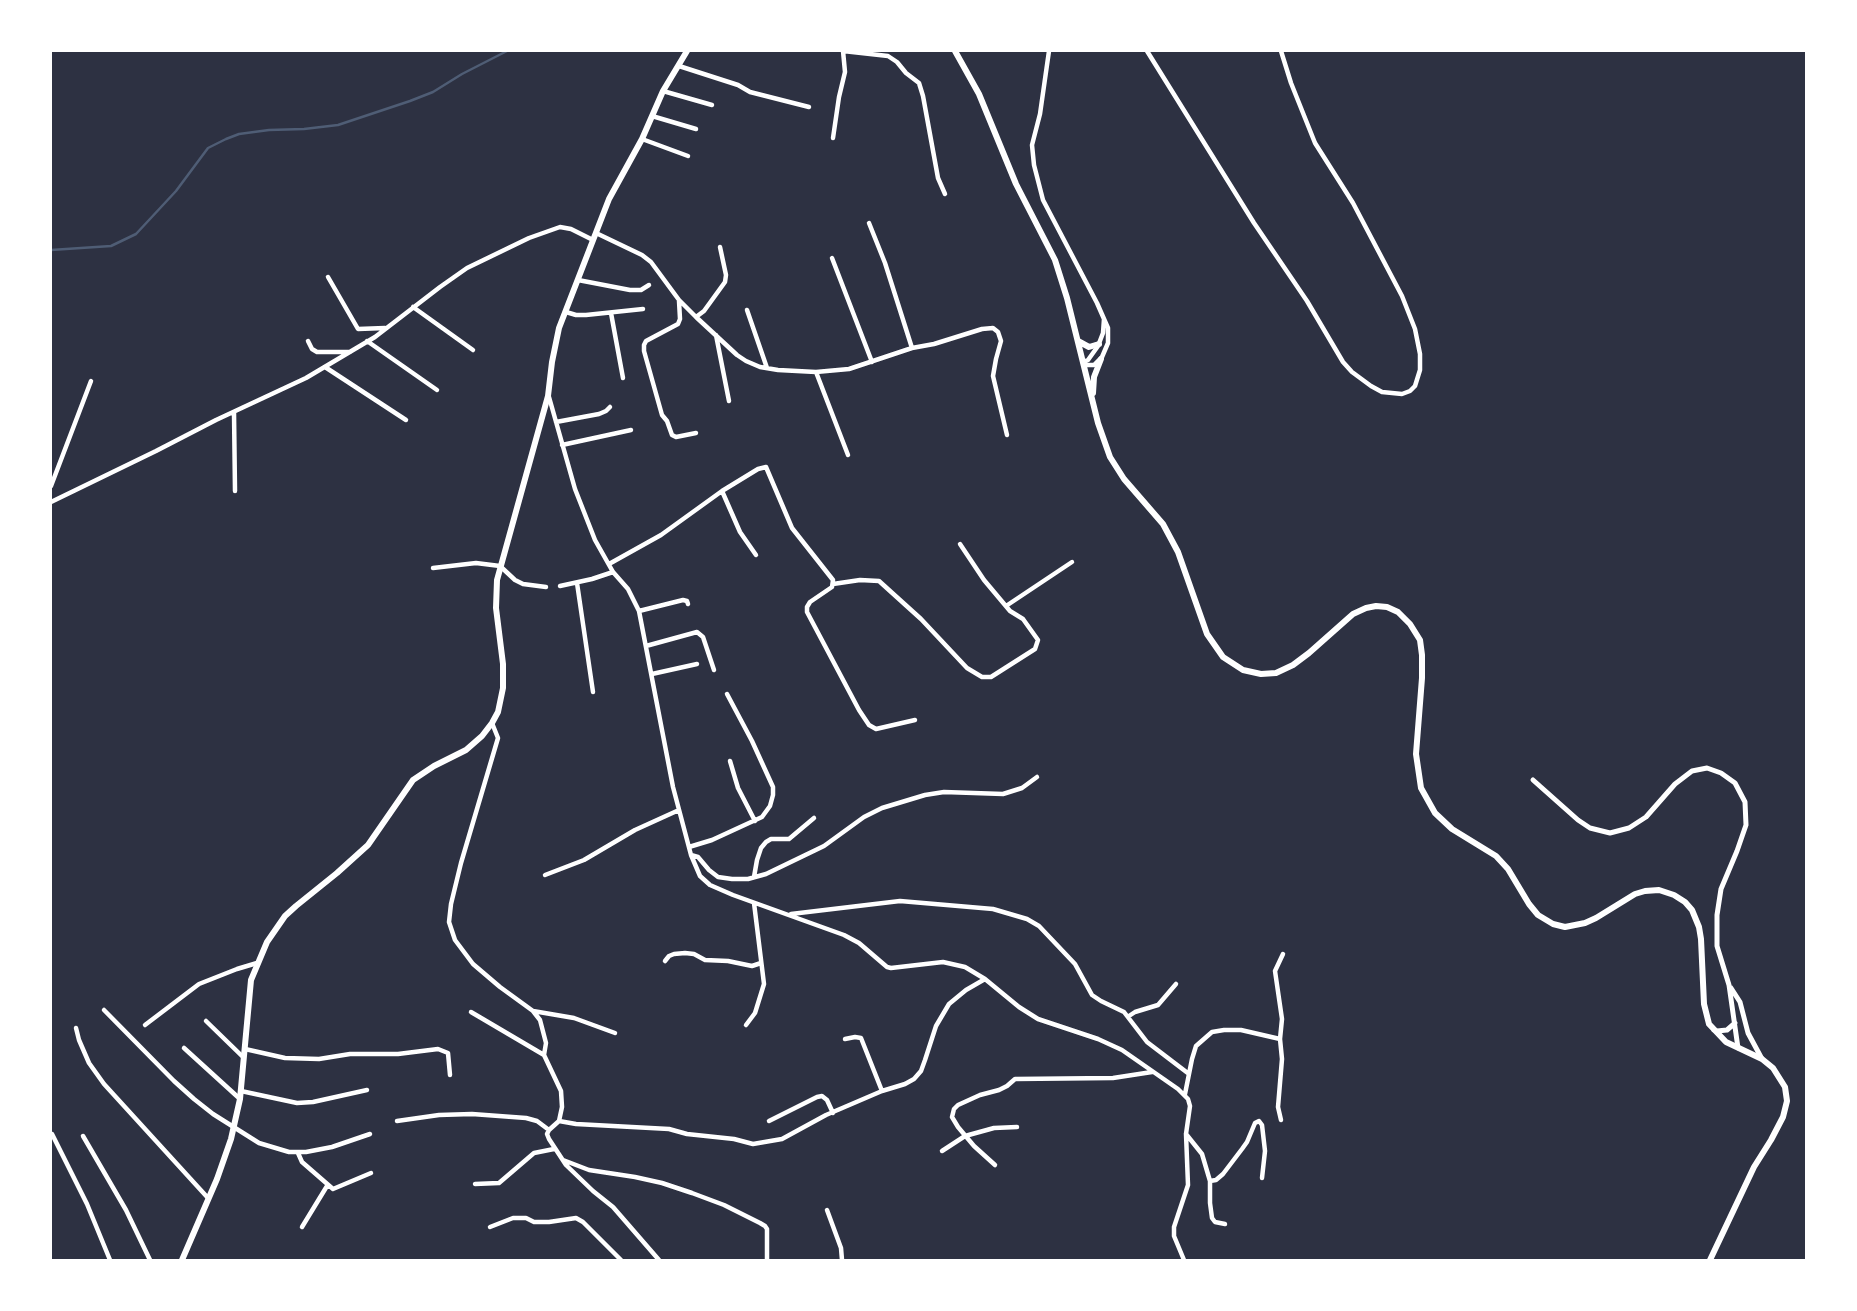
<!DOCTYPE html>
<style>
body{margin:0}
#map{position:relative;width:1857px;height:1311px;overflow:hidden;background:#2d3142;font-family:Barlow,sans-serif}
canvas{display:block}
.frame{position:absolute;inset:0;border:52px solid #fff;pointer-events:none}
</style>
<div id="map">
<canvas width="1857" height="1311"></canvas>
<div class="frame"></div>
</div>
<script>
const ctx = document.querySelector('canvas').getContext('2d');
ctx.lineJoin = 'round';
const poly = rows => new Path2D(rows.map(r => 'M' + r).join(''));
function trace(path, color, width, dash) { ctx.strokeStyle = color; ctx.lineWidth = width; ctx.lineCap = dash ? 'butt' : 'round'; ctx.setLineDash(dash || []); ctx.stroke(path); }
trace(poly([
 [51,250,111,246,136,234,176,191,208,148,226,139,239,134,269,130,304,129,338,125,410,101,433,92,462,74,507,51]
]), '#4f5d75', 2.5);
trace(poly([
 [843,51,888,56,897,62,906,73,919,83,923,96,938,178,945,194],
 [1049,51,1040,114,1032,145,1034,165,1043,200,1097,303,1108,328,1108,343,1102,357,1094,365,1087,365,1083,363],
 [1147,51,1254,223,1307,301,1343,362,1352,372,1371,386,1382,392,1402,394,1410,391,1415,386,1420,370,1420,354,1415,329,1402,296,1353,203,1315,143,1291,83,1281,51],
 [679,66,738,85,750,92,809,107],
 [663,91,712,105],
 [652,116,696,129],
 [833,138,839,97,845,72,843,51],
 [642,139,688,156],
 [869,223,885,263,912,348],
 [596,233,642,255,651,262,679,300,696,317,737,355,746,361,760,367,778,370,816,372,849,369,912,348,934,344,982,329,993,328,998,332,1001,341,996,359,993,376,1007,435],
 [832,258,872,362],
 [328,277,358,329,385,328],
 [578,280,630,290,641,290,649,285],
 [679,301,680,319,678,324,646,341,644,345,644,351,662,415,667,421,672,435,676,437,696,433],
 [413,307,473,350],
 [747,310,767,368],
 [566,312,576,315,586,315,643,309],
 [611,313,623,378],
 [696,317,704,311,725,282,726,275,720,247],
 [716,335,729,401],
 [308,341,312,349,317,352,350,352],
 [367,341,437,390],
 [1083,362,1088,360,1098,346,1103,333,1104,319],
 [325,367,406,420],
 [816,372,848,455],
 [549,397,575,489,595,540,613,572,628,589,639,611,673,787,691,855,700,876,710,885,733,895,844,935,859,943,887,967,891,968,943,962,965,967,985,979,1019,1007,1038,1019,1098,1039,1122,1050,1178,1089,1188,1099,1190,1106,1186,1134,1188,1185,1174,1227,1174,1236,1184,1260],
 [234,412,235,491],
 [556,422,599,414,606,411,610,407],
 [562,445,631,430],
 [51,486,91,381],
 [722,491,740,532,756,555],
 [51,502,156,451,216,420,306,378,375,337,440,287,467,268,529,238,560,227,571,229,593,240],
 [609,564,661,535,722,491,758,469,766,467,792,528,833,580,832,587,810,602,807,607,807,612,859,710,869,725,876,729,915,720],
 [433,568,476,563,500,566,515,580,523,584,546,587],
 [577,583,593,692],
 [833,584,860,580,879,581,921,619,967,668,982,677,991,677,1035,649,1038,640,1023,619,1010,611,984,580,960,544],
 [560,586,592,579,613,572],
 [1006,606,1072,562],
 [639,611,683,600,687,601,688,604],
 [646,646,697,632,703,637,714,670],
 [652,674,697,664],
 [492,723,498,738,461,863,451,904,449,922,455,940,473,964,500,987,533,1011,540,1020,546,1043,544,1055,561,1091,562,1107,559,1121,549,1130],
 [730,761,738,788,755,821],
 [689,847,712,840,762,817,770,806,773,795,773,787,752,741,727,694],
 [691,855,698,857,709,870,718,877,732,879,748,879,766,874,824,846,864,817,882,808,925,795,944,792,1003,794,1022,788,1037,777],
 [545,875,584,860,635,830,679,810],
 [754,877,757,860,761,848,766,842,771,839,789,839,814,818],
 [791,914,900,901,993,909,1027,919,1039,926,1075,964,1092,995,1101,1001,1124,1012,1147,1042,1189,1074],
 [665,961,669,956,674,954,685,953,694,954,705,960,728,961,752,966,761,963],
 [104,1010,174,1081,194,1099,213,1114,259,1143,289,1152,306,1152,332,1147,370,1134],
 [533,1011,574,1018,615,1033],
 [471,1012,544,1055],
 [1129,1016,1135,1012,1158,1005,1176,984],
 [206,1021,243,1057],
 [145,1025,199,984,237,969,257,963],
 [746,1025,755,1013,764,984,754,903],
 [76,1028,79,1040,89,1063,104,1084,208,1198],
 [845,1039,855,1037,861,1038,882,1091],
 [184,1048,240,1099],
 [245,1049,285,1058,319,1059,350,1054,398,1054,438,1049,448,1053,450,1075],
 [241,1091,297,1103,313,1102,367,1090],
 [1185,1094,1192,1059,1196,1046,1212,1032,1224,1030,1241,1030,1280,1039],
 [1281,1120,1278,1107,1282,1059,1280,1039,1282,1019,1275,971,1283,954],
 [397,1121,439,1115,472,1114,526,1118,537,1121,549,1130],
 [559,1121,576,1124,669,1129,687,1134,734,1139,753,1144,782,1139,826,1115,882,1091,905,1084,914,1079,921,1071,925,1060,936,1026,949,1004,966,990,985,979],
 [769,1121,817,1097,822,1096,827,1100,833,1113],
 [549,1130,547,1134,549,1139,566,1165,593,1191,613,1207,659,1260],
 [52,1134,87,1204,110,1260],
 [1186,1134,1202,1154,1210,1181,1216,1180,1223,1174,1242,1149,1247,1142,1255,1123,1259,1121,1262,1125,1265,1151,1262,1178],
 [83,1136,126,1210,150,1260],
 [942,1151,965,1136,994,1128,1017,1127],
 [298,1153,302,1162,333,1189,371,1173],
 [563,1160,589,1170,635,1177,662,1183,692,1193,724,1205,760,1223,765,1226,767,1229,767,1260],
 [995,1165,974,1146,958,1127,952,1117,954,1109,958,1105,980,1095,999,1090,1007,1086,1015,1079,1113,1078,1152,1072],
 [1210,1181,1210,1203,1212,1218,1215,1222,1225,1224],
 [475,1184,499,1183,534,1153,554,1149],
 [827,1210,841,1248,842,1260],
 [302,1227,327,1186],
 [490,1227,513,1218,526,1218,534,1222,549,1222,576,1218,583,1222,621,1260]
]), '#fff', 4.5);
trace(poly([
 [1533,780,1578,820,1590,828,1610,833,1629,828,1646,817,1675,784,1692,771,1707,768,1721,773,1735,783,1745,802,1746,825,1737,851,1721,889,1717,915,1717,946,1729,985,1738,1048],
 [1731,988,1740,1002,1748,1033,1762,1059],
 [1714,1030,1717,1031,1727,1030,1735,1023]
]), '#fff', 5);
trace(poly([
 [955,51,979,94,1016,184,1055,260,1067,298,1098,423,1110,457,1124,479,1163,524,1178,552,1207,634,1223,657,1243,670,1261,674,1276,673,1293,665,1309,653,1353,614,1366,608,1376,606,1387,607,1398,612,1410,624,1420,640,1422,655,1422,678,1416,754,1421,788,1435,813,1452,829,1496,856,1508,869,1529,904,1538,915,1553,924,1565,927,1585,923,1596,918,1635,894,1645,891,1659,890,1674,895,1685,902,1692,910,1699,927,1701,939,1704,1004,1709,1024,1726,1042,1762,1059,1773,1068,1785,1087,1787,1101,1783,1117,1771,1140,1754,1167,1710,1260],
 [1078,341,1089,347,1099,344],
 [1093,393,1094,377,1101,359],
 [182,1260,217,1179,231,1139,240,1099,251,980,267,942,285,916,296,906,337,873,368,845,413,780,434,766,466,750,482,736,492,723,498,712,503,688,503,664,496,608,497,580,548,396,552,362,559,328,609,199,642,139,663,91,687,51]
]), '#fff', 6);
</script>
